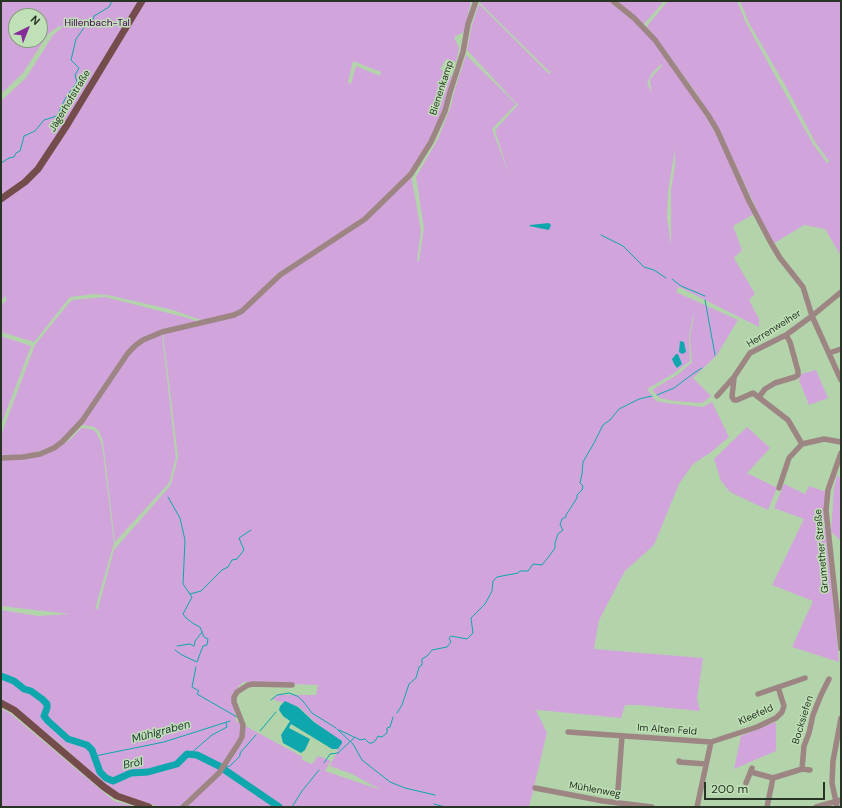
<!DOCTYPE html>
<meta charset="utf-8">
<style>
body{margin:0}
#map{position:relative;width:842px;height:808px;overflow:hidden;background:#b3d4ab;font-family:"DM Sans",sans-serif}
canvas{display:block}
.frame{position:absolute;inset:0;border:2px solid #283424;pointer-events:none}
.north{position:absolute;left:8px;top:8px;width:40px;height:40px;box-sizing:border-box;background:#c0e1b8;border:1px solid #839c7d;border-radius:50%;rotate:43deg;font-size:11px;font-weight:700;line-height:16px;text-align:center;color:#283424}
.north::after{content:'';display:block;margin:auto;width:14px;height:18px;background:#852c99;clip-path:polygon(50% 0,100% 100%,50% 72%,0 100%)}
.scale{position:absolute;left:704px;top:782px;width:121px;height:18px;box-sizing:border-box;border:2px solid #283424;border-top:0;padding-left:5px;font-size:12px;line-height:14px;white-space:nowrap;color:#283424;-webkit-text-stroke:3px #c0e1b8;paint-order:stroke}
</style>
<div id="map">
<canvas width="842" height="808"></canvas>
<div class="frame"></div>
<div class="north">N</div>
<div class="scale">200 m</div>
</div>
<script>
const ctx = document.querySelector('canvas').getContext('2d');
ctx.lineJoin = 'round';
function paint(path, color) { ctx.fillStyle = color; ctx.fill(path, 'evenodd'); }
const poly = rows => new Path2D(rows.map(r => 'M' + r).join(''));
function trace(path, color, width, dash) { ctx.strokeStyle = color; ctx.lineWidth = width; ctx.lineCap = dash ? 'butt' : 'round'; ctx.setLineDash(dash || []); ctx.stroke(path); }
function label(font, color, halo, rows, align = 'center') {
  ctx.font = font + ' "DM Sans",sans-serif'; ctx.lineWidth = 3; ctx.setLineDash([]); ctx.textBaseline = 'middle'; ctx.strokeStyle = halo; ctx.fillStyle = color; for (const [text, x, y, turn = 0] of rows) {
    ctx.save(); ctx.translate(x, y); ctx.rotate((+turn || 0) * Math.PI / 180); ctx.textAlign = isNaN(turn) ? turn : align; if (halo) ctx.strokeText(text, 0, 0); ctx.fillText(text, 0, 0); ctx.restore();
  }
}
paint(poly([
 [1,1,471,1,464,32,454,37,459,48,456,62,446,59,440,69,452,76,443,109,432,136,409,174,362,220,278,273,241,310,234,313,208,319,201,320,173,310,108,295,94,294,70,297,34,342,1,332,1,306,7,299,5,296,1,301,1,101,26,78,53,35,63,27,59,26,48,34,23,73,1,94],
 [16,16,40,16,40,40,16,40],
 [353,61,381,72,380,76,356,66,351,84,348,83],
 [480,1,609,1,638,25,652,40,693,96,715,132,754,214,733,226,742,250,734,258,755,294,749,300,759,319,759,327,679,287,676,292,738,320,717,355,693,378,711,396,702,403,674,401,660,398,652,390,680,373,692,362,690,337,694,315,693,315,689,336,690,361,673,374,647,389,656,401,667,403,703,407,712,402,729,437,710,453,693,464,679,484,654,545,625,571,599,620,594,649,703,658,697,699,700,711,638,705,625,705,621,718,538,710,535,708,547,733,529,807,161,807,125,797,104,785,65,748,23,714,1,699,1,610,38,616,70,614,1,606,1,460,58,448,71,439,81,428,91,429,96,432,102,444,114,543,95,609,98,609,114,550,170,486,172,481,178,457,163,333,233,317,280,276,364,222,411,175,421,231,417,261,419,261,424,228,416,177,438,139,451,106,454,92,466,55,516,104,492,129,509,175,495,130,518,105,467,50,472,25,479,4,549,74,553,70,550,72,480,3],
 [661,64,662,66,651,78,650,83,652,93,647,83,652,73],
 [675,149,675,166,671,189,671,246,667,217,668,192],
 [243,682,318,685,316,695,279,695,272,699,295,707,298,706,315,722,341,743,330,766,352,774,381,790,325,771,331,761,318,756,312,764,311,764,301,759,303,757,236,721,232,694],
 [617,1,664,1,644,24],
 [668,1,737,1,746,23,813,144,827,163,838,155,829,161,815,142,785,85,749,23,740,1,841,1,841,256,825,229,804,225,773,244,719,129,695,91,647,26],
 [105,297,188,318,199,322,139,340,69,436,52,447,22,456,1,456,1,435,35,345,69,303,73,300],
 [162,334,176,458,169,483,115,542,103,441,99,431,94,427,82,425,129,355,141,343],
 [1,336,31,346,1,425],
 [816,370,828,398,809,405,799,380,801,374],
 [747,427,770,448,747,473,777,488,768,510,730,492,721,481,714,459],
 [837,475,841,479,841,541,831,532,834,489],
 [784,484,805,494,809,486,826,492,825,523,822,523,826,529,839,662,792,647,813,601,772,585,804,519,774,508],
 [1,708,11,714,114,801,136,807,1,807],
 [776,722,776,751,734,769,741,736]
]), '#d1a5dc');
paint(poly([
 [549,223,551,225,549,230,529,226,530,225],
 [680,341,684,342,686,352,682,354,679,352],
 [676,354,678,354,682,364,677,368,674,364,672,359],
 [285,701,298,707,314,722,342,741,342,743,338,749,332,749,291,724,289,728,310,739,305,750,301,753,283,743,281,735,290,721,283,716,279,710,280,706]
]), '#0ea7ad');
trace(poly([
 [1,163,9,158,14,157,16,153,20,151,24,136,35,131,44,120,57,116,65,99,77,82,75,75,79,68,71,60,76,39,88,22,93,20,94,16,109,7,112,1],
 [601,235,623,246,644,267,654,270,666,278],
 [672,279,681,286,705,296],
 [705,300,715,355],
 [657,395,674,388,694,373,702,368],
 [168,497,180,518,185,540,183,584,192,597,183,614,186,618,194,624,200,627,204,637,208,639,207,645,203,646,197,662,182,655,175,650],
 [190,594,201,591,222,570,228,567,232,560,237,559,244,550,239,538,251,530],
 [177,646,190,644,194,646,195,641,202,632],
 [196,667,192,687,199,691,197,694,237,717],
 [271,700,277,695,289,693,297,696,303,701,312,713,336,728],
 [397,713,402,705,409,684,416,678,419,667,422,665,422,659,427,656,432,650,447,647,451,642,449,638,451,636,467,639,473,633,471,618,485,604,492,591,493,581,497,577,518,573,520,571,528,571,533,564,542,565,550,555,555,548,555,543,558,534,563,530,560,525,562,519,566,517,566,515,577,498,577,495,582,490,583,486,580,483,582,474,583,462,594,443,603,425,610,420,619,409,639,399,652,396],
 [337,729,353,744,362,760,390,782,405,788,435,795],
 [339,730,354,737],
 [260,731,276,712],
 [190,754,212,735,227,727,226,723],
 [95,756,164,742,230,721],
 [324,763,330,754,338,753,355,737,360,740,365,739,369,743,372,743,375,741,378,736,382,737,387,733,387,728,390,727,393,717],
 [226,767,230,766,240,756,240,753,256,735],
 [434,804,445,807],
 [292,807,302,791,319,770]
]), '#0ea7ad', 1);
trace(poly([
 [1,676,14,681,24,689,31,691,42,699,47,704,47,708,44,716,48,721,68,739,87,745,92,750,100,772,106,778,113,781,131,773,148,772,177,764,187,754,197,755,219,766,279,807]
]), '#0ea7ad', 7);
trace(poly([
 [613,1,634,18,655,40,708,115,717,130,749,201,771,243,780,258,803,287,812,316,841,380],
 [829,353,841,349],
 [734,378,732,397,734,400,737,400,753,393,788,420,802,444],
 [717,396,734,377,750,353,786,335,812,316,841,292],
 [759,397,765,389,775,383,795,377,798,375,798,371,790,342,786,335],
 [841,453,828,490,826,510,841,649],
 [1,458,23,457,40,454,54,448,62,442,82,421,128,353,136,345,143,340,162,332,234,315,242,311,280,275,365,219,411,174,431,142,445,111,450,92,463,52,468,24,476,1],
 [779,488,789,458,802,444,824,439,841,442],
 [758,694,805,678],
 [568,732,711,742,757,727,776,718,782,712,784,706,778,687],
 [679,761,679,762,706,764],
 [802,769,810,770],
 [751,772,773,778],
 [773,778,802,769,804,746,809,733,813,715,821,695,829,679],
 [746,783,752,768],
 [535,788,603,801,652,807],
 [617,803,622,736],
 [183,807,219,773,238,744,242,737,243,725,234,702,234,697,237,692,248,685,253,684,292,685],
 [697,807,711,742],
 [767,807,773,778],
 [816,807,841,800],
 [837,807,832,783,833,761,841,718]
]), '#9d8584', 5.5);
trace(poly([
 [1,199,25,182,38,169,67,125,142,1],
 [1,703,14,710,104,787,117,796,149,807]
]), '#754c4c', 7);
label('10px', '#470056', '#c0e1b8', [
 ["Hillenbach-Tal",97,23]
]);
label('10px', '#283424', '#c0e1b8', [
 ["Bienenkamp",442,88,-72],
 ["Jägerhofstraße",70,101,-59],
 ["Herrenweiher",774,329,-32],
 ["Grumether Straße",822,551,-95],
 ["Kleefeld",756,715,-24],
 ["Bocksiefen",803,720,-73],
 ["Im Alten Feld",667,730,4],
 ["Mühlenweg",595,790,10]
]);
label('italic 11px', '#1a3031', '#c0e1b8', [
 ["Mühlgraben",161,732,-15],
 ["Bröl",133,764,-12]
]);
</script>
